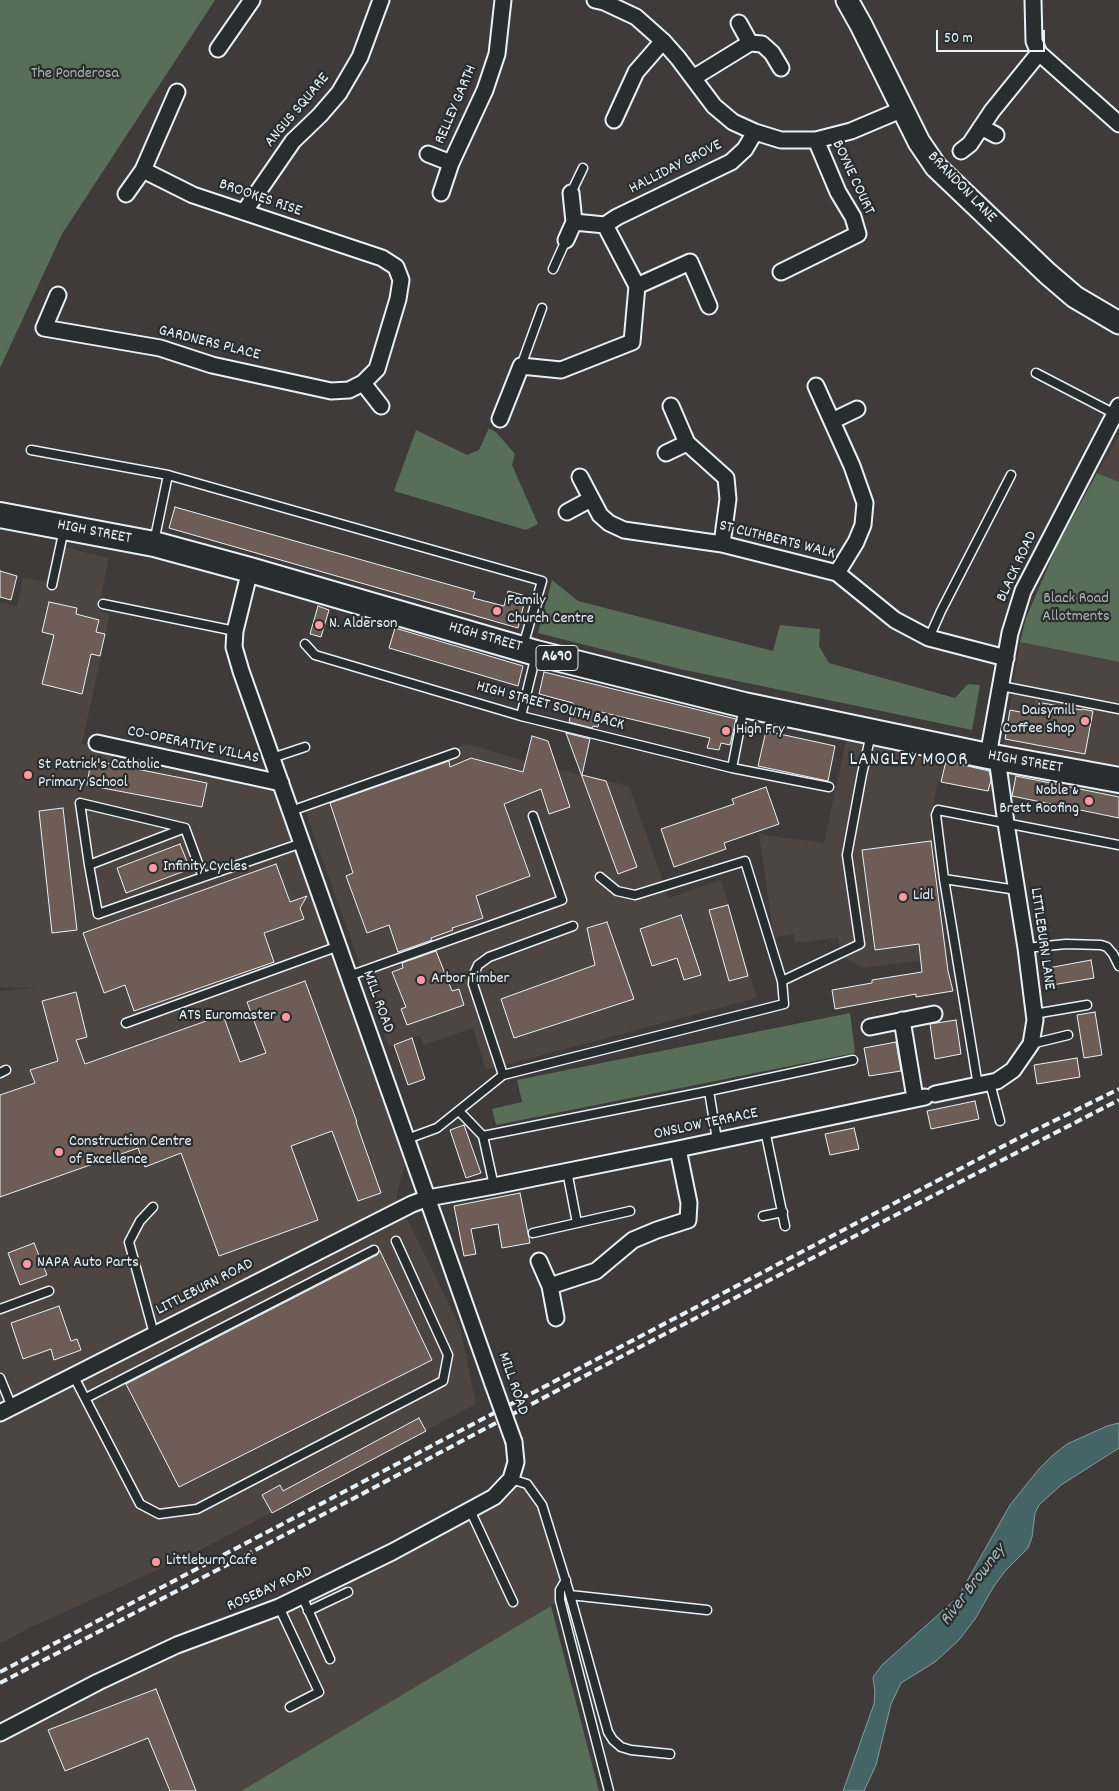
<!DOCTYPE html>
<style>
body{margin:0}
#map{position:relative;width:1119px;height:1791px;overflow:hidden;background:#3e3b3a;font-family:Dekko,sans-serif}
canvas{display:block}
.scale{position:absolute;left:936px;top:30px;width:109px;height:22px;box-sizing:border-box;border:2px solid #e8f1f8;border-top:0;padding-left:6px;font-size:15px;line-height:18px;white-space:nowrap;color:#e8f1f8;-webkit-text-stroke:4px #2a2d2e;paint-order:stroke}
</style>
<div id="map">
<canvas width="1119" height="1791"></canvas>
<div class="scale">50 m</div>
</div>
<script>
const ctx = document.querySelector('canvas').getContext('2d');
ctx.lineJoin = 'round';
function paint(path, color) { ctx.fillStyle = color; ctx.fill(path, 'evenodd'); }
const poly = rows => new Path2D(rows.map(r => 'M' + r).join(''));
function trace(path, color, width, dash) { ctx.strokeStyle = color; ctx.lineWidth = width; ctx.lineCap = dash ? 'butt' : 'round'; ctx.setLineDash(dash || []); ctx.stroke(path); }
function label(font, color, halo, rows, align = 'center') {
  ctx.font = font + ' Dekko,sans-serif'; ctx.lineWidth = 4.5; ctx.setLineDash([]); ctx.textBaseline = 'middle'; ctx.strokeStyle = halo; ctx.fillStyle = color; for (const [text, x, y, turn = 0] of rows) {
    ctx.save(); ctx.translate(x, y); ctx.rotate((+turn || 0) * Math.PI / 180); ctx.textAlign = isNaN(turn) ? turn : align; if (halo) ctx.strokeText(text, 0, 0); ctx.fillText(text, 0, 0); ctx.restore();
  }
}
paint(poly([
 [1119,436,1119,482,1097,473],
 [55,545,109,558,98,610,110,614,82,744,273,788,405,1164,396,1196,460,1327,476,1404,193,1554,27,1629,0,1644,0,991,38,988,0,987,0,602,17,606,23,578,46,581],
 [1020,642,1119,662,1119,818,938,781,930,822,947,957,864,968,842,956,838,938,795,943,794,934,774,937,759,834,824,843,846,741,995,769,1005,738],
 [467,744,539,765,629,786,669,898,721,880,757,998,486,1070,473,1028,423,1045,420,1035,389,1046,302,802],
 [511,1479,527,1484,542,1505,570,1595,241,1791,0,1791,0,1733,392,1552]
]), '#4c4542');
paint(poly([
 [0,0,215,0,62,234,0,368],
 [489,428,496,432,515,454,512,465,538,524,526,530,394,491,416,430,467,455,479,450],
 [1097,473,1119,482,1119,662,1020,642,1026,618,1057,546],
 [552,580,578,601,773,651,780,625,820,629,819,646,829,663,955,698,968,684,980,685,972,730,680,669,538,633],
 [850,1013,855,1053,496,1125,492,1109,522,1102,517,1080],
 [551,1606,599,1791,241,1791]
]), '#596e59');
const water = poly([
 [1119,1423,1119,1448,1061,1485,1039,1505,1035,1513,1032,1537,1028,1548,1006,1570,994,1586,975,1619,959,1640,935,1662,901,1683,891,1704,876,1765,864,1791,843,1791,874,1704,875,1692,873,1677,882,1665,958,1597,1010,1505,1039,1469,1053,1455,1067,1444,1107,1426,1119,1423]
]);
paint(water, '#456466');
trace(water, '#869ca0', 1);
const building = poly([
 [175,507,475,592,473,598,504,606,508,591,526,596,518,628,169,528,175,507],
 [0,571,17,576,11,600,0,597,0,571],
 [49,602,77,608,76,614,99,620,96,632,105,634,100,656,91,654,82,694,42,684,54,635,42,632,49,602],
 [318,606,329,610,321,637,310,634,318,606],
 [395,628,523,666,518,686,389,648,395,628],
 [544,672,736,719,730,745,721,743,719,750,707,748,710,738,601,712,598,727,593,726,592,728,569,722,573,703,539,694,544,672],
 [1037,702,1082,710,1082,709,1093,711,1085,754,1005,739,1010,710,1035,715,1037,702],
 [766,731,835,746,828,781,758,766,766,731],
 [566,733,590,739,582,775,606,781,637,867,618,874,566,733],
 [532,736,548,741,570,807,549,814,541,789,504,804,530,876,476,896,483,918,452,928,453,930,431,938,432,940,398,952,389,925,367,933,346,876,353,873,330,803,449,761,450,767,471,758,523,772,532,736],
 [91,760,207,783,202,807,87,785,91,760],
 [946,761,989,771,991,780,988,791,941,782,946,761],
 [1016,776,1119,797,1119,818,1012,796,1016,776],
 [766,787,779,824,724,843,726,849,674,867,661,829,734,804,732,799,766,787],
 [63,808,77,930,52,933,39,811,63,808],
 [931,841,948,971,953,991,916,997,916,994,835,1009,832,990,872,983,872,980,922,972,919,944,875,950,862,850,931,841],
 [180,844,190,869,126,893,117,868,180,844],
 [276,864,290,902,307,896,300,908,304,919,264,933,274,962,134,1011,125,985,104,993,83,933,276,864],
 [728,905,748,976,729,981,709,910,728,905],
 [681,915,701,975,684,980,677,958,652,966,640,929,681,915],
 [607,922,634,999,514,1038,501,999,595,965,587,928,607,922],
 [436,951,452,991,459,989,464,1005,407,1025,401,1009,406,1007,392,972,403,968,402,963,436,951],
 [1091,960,1094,978,1046,986,1043,969,1091,960],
 [305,981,357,1122,356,1122,381,1193,358,1201,332,1131,291,1146,318,1220,219,1256,181,1153,145,1167,138,1148,0,1197,0,1095,35,1083,30,1070,58,1061,42,1001,76,992,87,1037,76,1040,85,1064,223,1015,240,1062,266,1053,247,1002,305,981],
 [1095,1012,1102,1055,1084,1058,1077,1015,1095,1012],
 [956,1020,961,1054,935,1059,930,1024,956,1020],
 [412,1038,425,1079,408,1085,394,1045,412,1038],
 [896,1042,901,1071,869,1076,864,1048,896,1042],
 [1077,1058,1080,1077,1037,1084,1034,1065,1077,1058],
 [975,1101,979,1119,931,1129,927,1111,975,1101],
 [464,1125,481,1173,466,1178,450,1130,464,1125],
 [854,1128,859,1149,830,1155,825,1134,854,1128],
 [520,1193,530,1243,502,1248,498,1224,471,1229,476,1254,464,1256,454,1206,520,1193],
 [34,1243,47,1275,20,1285,8,1253,34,1243],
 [380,1251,432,1360,179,1487,126,1384,377,1255,380,1251],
 [59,1306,71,1341,77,1339,81,1350,54,1360,51,1349,23,1359,11,1323,59,1306],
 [419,1418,426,1431,272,1513,262,1495,280,1485,283,1491,419,1418],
 [156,1689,196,1791,170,1791,148,1738,65,1771,48,1730,156,1689]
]);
paint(building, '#6e5d56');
trace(building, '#e8f1f8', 1);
const lane = poly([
 [571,193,583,168],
 [553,269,566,240],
 [521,366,542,308],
 [1036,373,1115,414],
 [31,450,168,475,542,581,523,646],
 [154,542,168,475],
 [52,585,64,529],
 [103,604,235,631],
 [929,638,941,611,1011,475],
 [305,644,315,655,521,716,732,768,744,707],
 [1001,686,1119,709],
 [521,716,536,655],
 [272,758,305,747],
 [732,768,829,787],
 [291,811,455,753],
 [89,865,80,803,185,828],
 [203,877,185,828,89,865,98,914,203,877,302,843],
 [944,879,1017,890],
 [1026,948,1066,944,1101,945,1107,947,1113,954,1119,966],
 [349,976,562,900,533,816],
 [782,981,860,944,847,855,862,774,871,734],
 [1034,1014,1087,1005],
 [126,1023,339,946],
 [1031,1044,1068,1035],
 [0,1073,6,1070],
 [503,1075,473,984,474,974,478,965,489,957,573,926],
 [990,1083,1000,1121],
 [978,1086,944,879,936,815,938,810,1119,845],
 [709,1091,717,1140],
 [459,1111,483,1136,494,1186],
 [765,1130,785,1226],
 [483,1136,709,1091,853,1060],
 [407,1139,437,1128,503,1075,784,1004,782,981,745,861,635,895,617,891,600,877],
 [567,1171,577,1223],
 [153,1207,140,1221,129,1242,154,1334],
 [763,1216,783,1212],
 [533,1233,630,1211],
 [0,1309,49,1291],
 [73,1375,140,1504,159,1514,197,1509,443,1381,448,1355,396,1241],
 [0,1378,12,1407],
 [86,1398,374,1250],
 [511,1479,527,1484,542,1505,570,1595,707,1610],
 [470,1510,513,1602],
 [566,1580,560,1590,560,1600,609,1791],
 [570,1595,608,1732,613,1740,621,1747,631,1750,670,1754],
 [302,1596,330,1659],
 [279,1607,319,1692,290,1707],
 [308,1611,348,1592]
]);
const street = poly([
 [595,0,604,2,636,17,663,41,678,58,714,106,733,122,755,132,781,140,816,140,851,131,903,109],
 [1033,0,1034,41,1039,53,1119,124],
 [739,23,750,43],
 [218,49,252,0],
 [693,78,750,43,762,44,772,53,781,68],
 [614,120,636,72,663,41],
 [981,127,996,135],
 [961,151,970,144,992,111,1039,53],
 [428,154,451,163],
 [441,193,451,163,485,90,497,54,503,0],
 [571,193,574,222],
 [126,194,143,170,177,92],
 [244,212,293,141,320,115,339,93,360,57,381,0],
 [566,240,574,222,605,225],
 [781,272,858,234,853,217,838,192,816,140],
 [637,286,690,262,709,306],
 [58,295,44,328,160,348,212,365,331,391,349,390,363,383,377,369,398,299,401,280,396,267,382,258,193,195,143,170],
 [363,383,381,406],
 [816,386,852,466,865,503,863,525,856,542,837,573],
 [671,406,687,443,726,478,728,499,722,544],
 [500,419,521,366,561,370,632,342,637,286,605,225,617,217,731,162,745,149,755,132],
 [832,421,857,409],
 [666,453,687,443],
 [580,477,600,515,609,523,624,530,722,544,837,573,895,620,929,638,1006,658],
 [567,512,591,499],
 [250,570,235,631,234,647,241,671,493,1384],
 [97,743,281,783],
 [988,756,1010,633,1023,591,1119,406],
 [902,1020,915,1098],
 [870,1027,934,1014],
 [935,1094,997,1081,1013,1070,1031,1044,1035,1020,1026,948,1006,823,997,758],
 [539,1261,550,1286,556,1318],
 [550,1286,596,1271,633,1240,657,1230,688,1220,689,1203,678,1149],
 [0,1413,412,1204,428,1198,494,1186,678,1149,925,1097],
 [0,1733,98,1682,177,1645,279,1607,392,1552,470,1510,494,1497,511,1479,516,1462,514,1442]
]);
const secondary = poly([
 [847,0,861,25,919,142,936,167,1047,273,1075,297,1119,323]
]);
const primary = poly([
 [0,515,154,544,250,570,536,653,744,705,988,756,1119,780]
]);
trace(lane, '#e8f1f8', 11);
trace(street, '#e8f1f8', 19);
trace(secondary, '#e8f1f8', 25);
trace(primary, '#e8f1f8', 28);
trace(lane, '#2a2d2e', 8);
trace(street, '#2a2d2e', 15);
trace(secondary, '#2a2d2e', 21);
trace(primary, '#2a2d2e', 24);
trace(poly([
 [0,1672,1015,1140,1119,1089],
 [0,1683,292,1531,628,1353,1119,1100]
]), '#e8f1f8', 4, [8, 4]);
const streetBridge = poly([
 [493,1384,514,1442]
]);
trace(streetBridge, '#e8f1f8', 19, []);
trace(streetBridge, '#2a2d2e', 15);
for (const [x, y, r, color] of [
 [497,611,5,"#ff9aa2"],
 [319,625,5,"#ff9aa2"],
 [1085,721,5,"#ff9aa2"],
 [726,731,5,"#ff9aa2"],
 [28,775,5,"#ff9aa2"],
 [1089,801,5,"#ff9aa2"],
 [153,868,5,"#ff9aa2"],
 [903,897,5,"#ff9aa2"],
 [421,980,5,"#ff9aa2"],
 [286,1017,5,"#ff9aa2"],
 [59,1152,5,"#ff9aa2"],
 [27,1264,5,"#ff9aa2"],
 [156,1562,5,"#ff9aa2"]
]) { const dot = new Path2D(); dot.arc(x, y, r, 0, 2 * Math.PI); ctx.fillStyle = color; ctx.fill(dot); trace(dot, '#2a2d2e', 2); }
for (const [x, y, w] of [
 [557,658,42]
]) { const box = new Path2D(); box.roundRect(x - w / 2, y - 12.5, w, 25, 4); ctx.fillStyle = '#2a2d2e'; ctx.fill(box); trace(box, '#e8f1f8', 1); }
label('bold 15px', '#e8f1f8', null, [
 ["A690",557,658]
]);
label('16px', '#a8b6b0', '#2a2d2e', [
 ["The Ponderosa",75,75],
 ["Black Road",1076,600],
 ["Allotments",1076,618]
]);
label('16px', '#e8f1f8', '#2a2d2e', [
 ["RELLEY GARTH",457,105,-67],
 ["ANGUS SQUARE",298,111,-50],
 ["HALLIDAY GROVE",676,168,-27],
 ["BOYNE COURT",852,178,65],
 ["BRANDON LANE",961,188,46],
 ["BROOKES RISE",260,199,19],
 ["GARDNERS PLACE",209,344,14],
 ["HIGH STREET",94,533,11],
 ["ST CUTHBERTS WALK",777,541,14],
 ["BLACK ROAD",1018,567,-65],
 ["HIGH STREET",485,638,16],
 ["HIGH STREET SOUTH BACK",550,707,15],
 ["CO-OPERATIVE VILLAS",193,746,12],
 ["HIGH STREET",1025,763,10],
 ["LITTLEBURN LANE",1041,939,82],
 ["MILL ROAD",377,1002,70],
 ["ONSLOW TERRACE",706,1125,-12],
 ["LITTLEBURN ROAD",205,1288,-27],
 ["MILL ROAD",512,1384,71],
 ["ROSEBAY ROAD",270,1590,-24]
]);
label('16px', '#e8f1f8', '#2a2d2e', [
 ["Family",507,602],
 ["Church Centre",507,620],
 ["N. Alderson",329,625],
 ["Daisymill",1075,712,"right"],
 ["Coffee Shop",1075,730,"right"],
 ["High Fry",736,731],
 ["St Patrick's Catholic",38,766],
 ["Primary School",38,784],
 ["Noble &",1079,792,"right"],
 ["Brett Roofing",1079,810,"right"],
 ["Infinity Cycles",163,868],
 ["Lidl",913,897],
 ["Arbor Timber",431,980],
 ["ATS Euromaster",276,1017,"right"],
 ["Construction Centre",69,1143],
 ["of Excellence",69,1161],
 ["NAPA Auto Parts",37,1264],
 ["Littleburn Cafe",166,1562]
], 'left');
label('italic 18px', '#a7b9be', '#2a2d2e', [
 ["River Browney",974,1586,-53]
]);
ctx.letterSpacing = '1px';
label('19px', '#e8f1f8', '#2a2d2e', [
 ["LANGLEY MOOR",909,761]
]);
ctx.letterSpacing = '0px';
</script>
